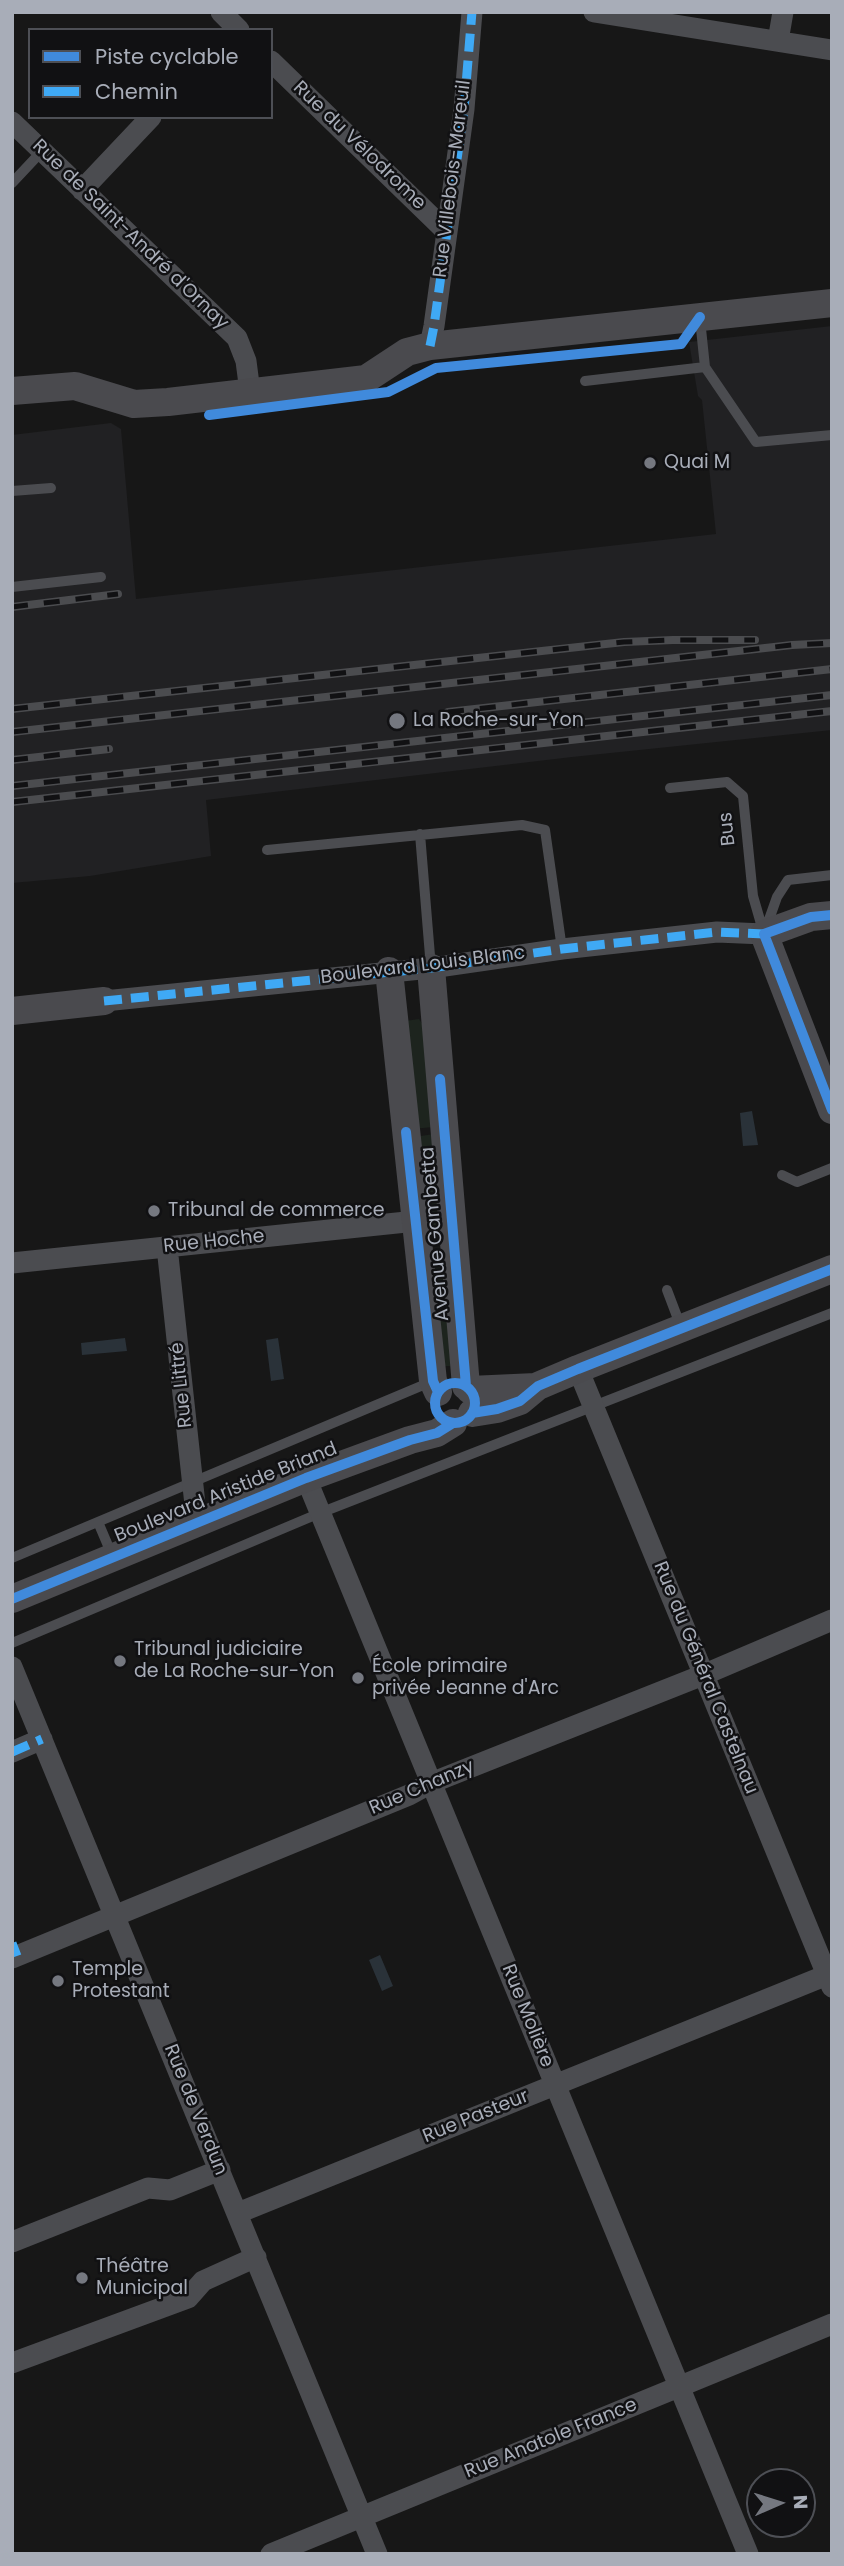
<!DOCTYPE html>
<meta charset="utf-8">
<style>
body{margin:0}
#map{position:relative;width:844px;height:2566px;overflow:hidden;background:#171717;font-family:Poppins,sans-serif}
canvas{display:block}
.frame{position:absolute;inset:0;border:14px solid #a8adb8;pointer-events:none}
.legend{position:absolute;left:28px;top:28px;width:245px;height:91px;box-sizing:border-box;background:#111113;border:2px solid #4d4f55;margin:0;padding:9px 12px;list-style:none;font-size:21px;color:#a8adb8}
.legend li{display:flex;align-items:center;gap:14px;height:35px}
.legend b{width:35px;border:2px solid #4d4f55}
.north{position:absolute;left:746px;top:2468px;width:70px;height:70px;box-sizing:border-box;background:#111113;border:2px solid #4d4f55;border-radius:50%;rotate:87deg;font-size:19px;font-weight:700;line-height:28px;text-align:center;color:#a8adb8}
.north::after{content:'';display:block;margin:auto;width:24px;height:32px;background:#757880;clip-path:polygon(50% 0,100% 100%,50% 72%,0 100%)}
</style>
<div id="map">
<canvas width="844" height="2566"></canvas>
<div class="frame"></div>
<ul class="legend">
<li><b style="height:9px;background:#408adc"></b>Piste cyclable</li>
<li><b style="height:9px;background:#3fa9f5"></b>Chemin</li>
</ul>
<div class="north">N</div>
</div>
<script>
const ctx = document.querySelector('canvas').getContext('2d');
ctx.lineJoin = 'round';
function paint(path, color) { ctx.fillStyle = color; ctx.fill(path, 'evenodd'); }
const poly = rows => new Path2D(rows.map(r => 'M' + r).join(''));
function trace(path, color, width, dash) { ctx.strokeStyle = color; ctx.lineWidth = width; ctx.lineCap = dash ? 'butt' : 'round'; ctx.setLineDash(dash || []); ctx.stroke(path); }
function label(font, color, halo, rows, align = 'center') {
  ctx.font = font + ' Poppins,sans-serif'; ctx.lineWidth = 5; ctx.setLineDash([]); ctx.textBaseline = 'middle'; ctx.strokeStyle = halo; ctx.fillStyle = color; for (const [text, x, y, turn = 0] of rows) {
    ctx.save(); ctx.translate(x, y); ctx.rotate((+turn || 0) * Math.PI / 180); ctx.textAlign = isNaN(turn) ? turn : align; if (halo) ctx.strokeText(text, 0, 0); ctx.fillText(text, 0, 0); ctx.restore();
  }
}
paint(poly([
 [832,326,832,730,572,757,206,800,211,856,90,876,12,883,12,435,111,423,121,429,136,599,716,534,702,400,698,396,689,342]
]), '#212123');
paint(poly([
 [419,1019,423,1025,433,1127,413,1129,405,1021],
 [434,1134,446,1241,425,1244,414,1137],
 [446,1248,451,1366,443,1366,426,1251]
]), '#1d241e');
paint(poly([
 [752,1111,758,1145,743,1146,740,1113],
 [125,1338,127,1351,82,1355,81,1343],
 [278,1338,284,1379,271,1381,266,1340],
 [380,1955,393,1986,382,1991,369,1960]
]), '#2a3239');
trace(poly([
 [12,183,43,150],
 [705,367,756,442,832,435],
 [585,381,705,367,700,319],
 [12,491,51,488],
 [12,587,101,577],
 [670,788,727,782,743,796,753,896,764,934],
 [420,834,431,968],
 [267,850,522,825,545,830,562,949],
 [766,928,777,897,788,880,832,875],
 [782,1175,797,1182,832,1168],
 [667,1290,681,1327],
 [98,1522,112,1555],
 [12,1558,433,1381],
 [12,1643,320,1513,832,1313]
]), '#4b4c50', 10);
trace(poly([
 [221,12,239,30],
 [594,12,832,50],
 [778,41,783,12],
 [271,61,447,232],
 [12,122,237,338,246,361,250,392],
 [82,190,151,117],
 [430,346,434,326,464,109,472,12],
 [104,1001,431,968,562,949,717,932,764,934],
 [167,1247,197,1523],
 [12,1263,416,1221],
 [578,1369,832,1987],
 [306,1478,748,2554],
 [12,1667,377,2554],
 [12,1752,42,1739],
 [12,1958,409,1795,431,1783,703,1675,832,1620],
 [238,2213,832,1973],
 [12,2242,148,2188,170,2190,220,2170],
 [12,2363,188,2298,203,2281,256,2257],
 [271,2554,832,2324]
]), '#4b4c50', 21);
trace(poly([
 [12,391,75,386,134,404,168,402,366,379,407,352,430,346,832,303],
 [832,915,811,917,764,934,832,1110],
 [431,968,466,1386],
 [389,971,433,1381,438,1392],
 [12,1011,104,1001],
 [470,1390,536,1387],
 [472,1413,497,1409,520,1401,538,1386,578,1369,832,1269],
 [12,1599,306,1478,410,1440,437,1433,453,1423]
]), '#4a4a4e', 28);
const rail = poly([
 [12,607,118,594],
 [12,709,624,642,673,640,755,640],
 [448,712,832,669],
 [12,732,792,645,832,643],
 [12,760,109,749],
 [12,786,832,695],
 [12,802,832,711]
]);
trace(rail, '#4b4c4f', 8);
trace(rail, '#111113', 5, [16]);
trace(poly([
 [430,346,434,326,464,109,472,12],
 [104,1001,431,968,562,949,717,932,764,934],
 [12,1752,42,1739],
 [12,1943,17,1956]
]), '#3fa9f5', 9, [18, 9]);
trace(poly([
 [209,415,388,392,436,368,681,344,700,317],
 [832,915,811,917,764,934,832,1110],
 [440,1079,466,1386],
 [406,1132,433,1381,438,1392],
 '435 1403a20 20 0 1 1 40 0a20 20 0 1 1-40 0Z',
 [472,1413,497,1409,520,1401,538,1386,578,1369,832,1269],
 [12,1599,306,1478,410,1440,437,1433,453,1423]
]), '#408adc', 10);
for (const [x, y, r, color] of [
 [650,463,7,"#757880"],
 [397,721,9,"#757880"],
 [154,1211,7,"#757880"],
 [120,1661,7,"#757880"],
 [358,1678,7,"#757880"],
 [58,1981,7,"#757880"],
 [82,2278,7,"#757880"]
]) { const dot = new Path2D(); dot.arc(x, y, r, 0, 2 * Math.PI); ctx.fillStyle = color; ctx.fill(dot); trace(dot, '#111113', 2.5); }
label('19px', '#a8adb8', '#111113', [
 ["Rue du Vélodrome",359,146,44],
 ["Rue Villebois-Mareuil",453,179,-83],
 ["Rue de Saint-André d'Ornay",130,235,44],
 ["Bus",728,829,-96],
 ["Boulevard Louis Blanc",423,966,-7],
 ["Avenue Gambetta",436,1234,-95],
 ["Rue Hoche",214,1242,-6],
 ["Rue Littré",182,1385,-96],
 ["Boulevard Aristide Briand",226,1493,-22],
 ["Rue du Général Castelnau",705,1678,68],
 ["Rue Chanzy",422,1788,-23],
 ["Rue Molière",527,2016,68],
 ["Rue de Verdun",195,2110,68],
 ["Rue Pasteur",476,2117,-22],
 ["Rue Anatole France",551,2439,-22]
]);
label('19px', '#a8adb8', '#111113', [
 ["Quai M",664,463],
 ["La Roche-sur-Yon",413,721],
 ["Tribunal de commerce",168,1211],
 ["Tribunal judiciaire",134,1650],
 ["de La Roche-sur-Yon",134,1672],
 ["École primaire",372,1667],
 ["privée Jeanne d'Arc",372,1689],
 ["Temple",72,1970],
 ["Protestant",72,1992],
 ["Théâtre",96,2267],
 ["Municipal",96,2289]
], 'left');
</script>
